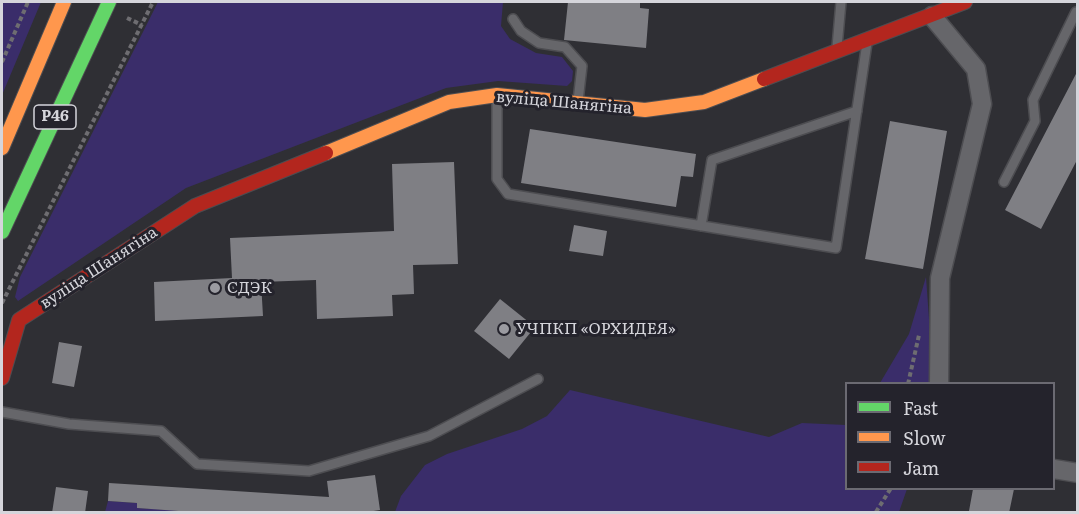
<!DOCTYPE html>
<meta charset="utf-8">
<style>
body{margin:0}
#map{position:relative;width:1079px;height:514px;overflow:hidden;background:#2f2f34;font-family:Literata,serif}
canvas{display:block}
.frame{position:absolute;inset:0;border:3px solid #d5d5db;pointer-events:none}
.legend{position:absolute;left:845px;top:382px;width:210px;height:108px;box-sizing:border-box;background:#24232c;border:2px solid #6b6a72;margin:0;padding:8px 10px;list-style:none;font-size:18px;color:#d5d5db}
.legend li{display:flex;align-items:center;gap:12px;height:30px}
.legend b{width:30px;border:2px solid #6b6a72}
</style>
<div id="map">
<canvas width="1079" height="514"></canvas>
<div class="frame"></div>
<ul class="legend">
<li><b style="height:8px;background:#63d668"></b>Fast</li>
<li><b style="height:8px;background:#ff974d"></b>Slow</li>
<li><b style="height:8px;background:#b3261e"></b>Jam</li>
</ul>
</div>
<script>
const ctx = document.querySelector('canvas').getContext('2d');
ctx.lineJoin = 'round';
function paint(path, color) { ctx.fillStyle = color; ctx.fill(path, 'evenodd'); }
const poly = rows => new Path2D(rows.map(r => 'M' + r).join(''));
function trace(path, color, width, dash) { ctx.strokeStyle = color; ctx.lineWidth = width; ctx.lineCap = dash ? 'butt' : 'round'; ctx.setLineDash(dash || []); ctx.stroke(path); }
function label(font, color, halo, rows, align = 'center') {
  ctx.font = font + ' Literata,serif'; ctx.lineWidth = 6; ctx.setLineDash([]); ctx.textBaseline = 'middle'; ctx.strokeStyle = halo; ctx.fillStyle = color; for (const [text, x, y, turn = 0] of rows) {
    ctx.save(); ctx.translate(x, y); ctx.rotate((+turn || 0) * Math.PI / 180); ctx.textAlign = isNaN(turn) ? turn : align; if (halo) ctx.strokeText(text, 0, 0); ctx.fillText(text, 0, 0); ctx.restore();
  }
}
paint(poly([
 [2,2,41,2,2,95],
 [158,2,503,2,501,26,510,39,536,53,562,57,573,71,572,81,567,86,498,81,446,88,186,188,18,301,15,297,20,277],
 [926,277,930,333,929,383,880,383,909,334],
 [570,390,769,437,802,423,846,425,846,488,907,489,899,512,395,512,401,496,425,465,447,454,522,429,547,416],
 [108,501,137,503,137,508,206,512,105,512]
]), '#3a2d6a');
paint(poly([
 [568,2,640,2,640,8,649,9,646,48,564,40],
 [1077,72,1077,160,1041,229,1005,210],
 [890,121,947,131,923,269,865,259],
 [530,129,696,154,693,177,681,176,676,207,521,183],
 [454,162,458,264,413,265,414,294,392,295,393,316,317,319,316,280,261,282,263,316,155,321,154,282,232,278,230,238,394,231,392,164],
 [574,225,607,231,603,256,569,251],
 [500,299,535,327,509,359,474,331],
 [59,342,82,346,74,387,52,383],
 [375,475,380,510,361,513,206,513,137,508,137,503,108,501,109,483,329,497,327,481],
 [56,487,88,491,85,513,52,513],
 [973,489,1014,489,1009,513,969,511]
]), '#7f7f84');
const lane = poly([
 [513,19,521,31,539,43,565,47,582,66,578,101],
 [837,47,841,2],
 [497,98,497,179,508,194,836,248,867,43],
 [1004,182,1035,121,1033,100,1076,12],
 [701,226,712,160,857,111],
 [2,412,69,424,161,431,197,464,309,471,429,436,538,379]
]);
const street = poly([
 [932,16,976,69,982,104,940,278,939,384],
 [1054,469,1078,473]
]);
const fast = poly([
 [2,232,109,2]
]);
const slow = poly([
 [2,148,64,2],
 [326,153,449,102,497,95,645,110,704,102,764,79]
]);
const jam = poly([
 [764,79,965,2],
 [2,378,19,320,195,206,326,153]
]);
trace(lane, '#4d4d51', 12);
trace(street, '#4d4d51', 21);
trace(fast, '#4d4d51', 16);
trace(slow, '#4d4d51', 16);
trace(jam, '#4d4d51', 16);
trace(poly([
 [127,18,142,25],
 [2,62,28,2],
 [2,303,153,2],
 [908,384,919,335],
 [876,512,891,488]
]), '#6e6d71', 4, [4.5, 3]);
trace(lane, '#66666a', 9);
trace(street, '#66666a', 18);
trace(fast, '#63d668', 14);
trace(slow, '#ff974d', 14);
trace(jam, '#b3261e', 14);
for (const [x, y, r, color] of [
 [215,288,6,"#9b9ba1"],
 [504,329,6,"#9b9ba1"]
]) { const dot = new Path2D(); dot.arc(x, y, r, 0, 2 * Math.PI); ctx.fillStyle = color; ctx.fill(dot); trace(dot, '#24232c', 2); }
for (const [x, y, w] of [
 [55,117,42]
]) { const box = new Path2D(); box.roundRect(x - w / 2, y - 12, w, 24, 4.5); ctx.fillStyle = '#24232c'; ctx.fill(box); trace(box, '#d5d5db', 1.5); }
label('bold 15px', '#d5d5db', null, [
 ["Р46",55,117]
]);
label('16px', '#d5d5db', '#24232c', [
 ["вуліца Шанягіна",564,103,5],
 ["вуліца Шанягіна",99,268,-33]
]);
label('16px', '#d5d5db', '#24232c', [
 ["СДЭК",227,288],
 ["УЧПКП «ОРХИДЕЯ»",516,329]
], 'left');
</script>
